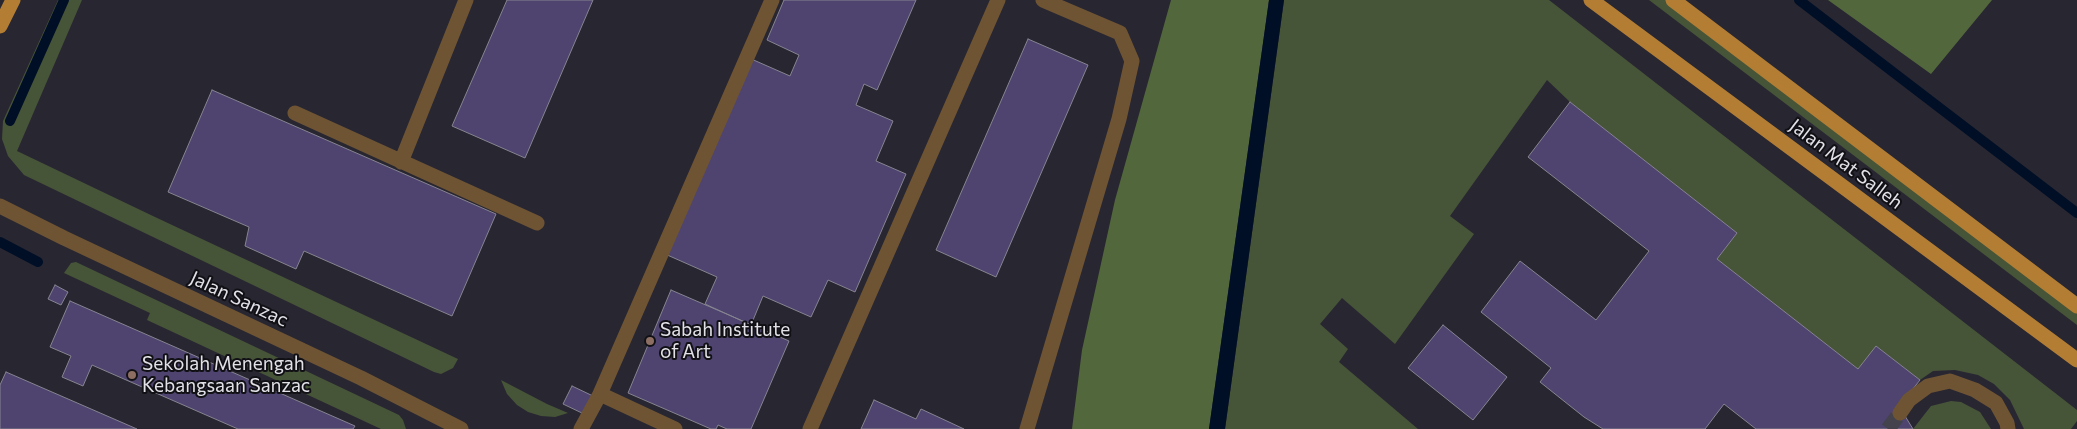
<!DOCTYPE html>
<style>
body{margin:0}
canvas{display:block;background:#282631}
</style>
<canvas width="2077" height="429"></canvas>
<script>
const ctx = document.querySelector('canvas').getContext('2d');
ctx.lineJoin = 'round';
function paint(path, color) { ctx.fillStyle = color; ctx.fill(path, 'evenodd'); }
const poly = rows => new Path2D(rows.map(r => 'M' + r).join(''));
function trace(path, color, width, dash) { ctx.strokeStyle = color; ctx.lineWidth = width; ctx.lineCap = dash ? 'butt' : 'round'; ctx.setLineDash(dash || []); ctx.stroke(path); }
function label(font, color, halo, rows, align = 'center') {
  ctx.font = font + ' Commissioner,sans-serif'; ctx.lineWidth = 4; ctx.setLineDash([]); ctx.textBaseline = 'middle'; ctx.strokeStyle = halo; ctx.fillStyle = color; for (const [text, x, y, turn = 0] of rows) {
    ctx.save(); ctx.translate(x, y); ctx.rotate((+turn || 0) * Math.PI / 180); ctx.textAlign = isNaN(turn) ? turn : align; if (halo) ctx.strokeText(text, 0, 0); ctx.fillText(text, 0, 0); ctx.restore();
  }
}
paint(poly([
 [58,0,82,0,17,151,155,217,458,359,453,368,441,374,434,372,24,175,8,156,2,139,3,121],
 [1284,0,1549,0,2077,410,2077,421,2071,429,2024,429,2010,400,1994,384,1978,375,1955,370,1933,371,1920,380,1876,346,1858,369,1717,259,1737,233,1570,102,1547,80,1450,216,1474,234,1395,344,1342,298,1320,324,1348,349,1339,362,1418,429,1225,429],
 [1649,0,1673,0,2077,308,2077,325],
 [76,262,399,415,403,420,406,429,381,429,147,320,150,313,64,273,71,263],
 [501,380,547,404,568,413,555,417,541,416,528,412,517,405,507,394],
 [1951,401,1961,402,1980,412,1991,429,1913,429,1931,406]
]), '#465438');
paint(poly([
 [1171,0,1269,0,1209,429,1072,429,1082,350,1115,200],
 [1828,0,1992,0,1931,74]
]), '#52683c');
paint(poly([
 [1269,0,1284,0,1225,429,1209,429]
]), '#000f26');
trace(poly([
 [1799,0,2077,213],
 [10,121,64,0],
 [0,242,38,262]
]), '#000f26', 10);
const building = poly([
 [507,0,593,0,525,158,452,126,507,0],
 [784,0,916,0,877,90,864,84,856,105,893,121,876,161,906,174,855,292,828,280,811,317,763,296,751,325,705,304,717,277,665,254,749,58,790,76,799,55,767,40,784,0],
 [1028,39,1088,65,996,277,936,250,1028,39],
 [212,90,496,214,452,316,304,251,296,269,245,246,249,227,168,192,212,90],
 [1570,102,1737,233,1717,259,1858,369,1876,346,1920,380,1896,410,1905,416,1913,429,1756,429,1724,404,1705,429,1603,429,1584,417,1540,382,1551,368,1481,312,1520,261,1596,320,1649,251,1528,157,1570,102],
 [55,285,68,292,61,305,48,299,55,285],
 [671,290,789,341,751,429,727,429,718,425,716,429,711,429,628,393,671,290],
 [70,301,355,426,353,429,238,429,92,365,83,386,62,377,71,356,50,347,70,301],
 [1443,325,1507,377,1473,420,1408,368,1443,325],
 [6,372,137,429,0,429,0,385,6,372],
 [572,386,593,396,584,414,563,404,572,386],
 [874,400,916,419,921,409,964,429,861,429,874,400]
]);
paint(building, '#4e446f');
trace(building, '#878491', 1);
trace(poly([
 [1888,429,1900,413]
]), '#44424c', 15, [15, 8]);
trace(poly([
 [295,113,537,223],
 [401,162,466,0],
 [0,206,64,238,361,378,461,429],
 [600,394,675,429],
 [1900,413,1909,400,1928,386,1950,381,1975,390,1996,403,2007,423,2008,429],
 [581,429,600,394,772,0],
 [810,429,998,0],
 [1027,429,1119,119,1132,61,1120,33,1043,0]
]), '#6e5433', 15);
trace(poly([
 [1591,0,2077,360],
 [1673,0,2077,306],
 [0,26,13,0]
]), '#b37e33', 15);
for (const [x, y, r, color] of [
 [650,341,5,"#8d6e63"],
 [132,375,5,"#8d6e63"]
]) { const dot = new Path2D(); dot.arc(x, y, r, 0, 2 * Math.PI); ctx.fillStyle = color; ctx.fill(dot); trace(dot, '#111015', 2); }
label('19px', '#e2e1e8', '#111015', [
 ["Jalan Mat Salleh",1846,164,37],
 ["Jalan Sanzac",239,299,25]
]);
label('19px', '#e2e1e8', '#111015', [
 ["Sabah Institute",660,330],
 ["of Art",660,352],
 ["Sekolah Menengah",142,364],
 ["Kebangsaan Sanzac",142,386]
], 'left');
</script>
